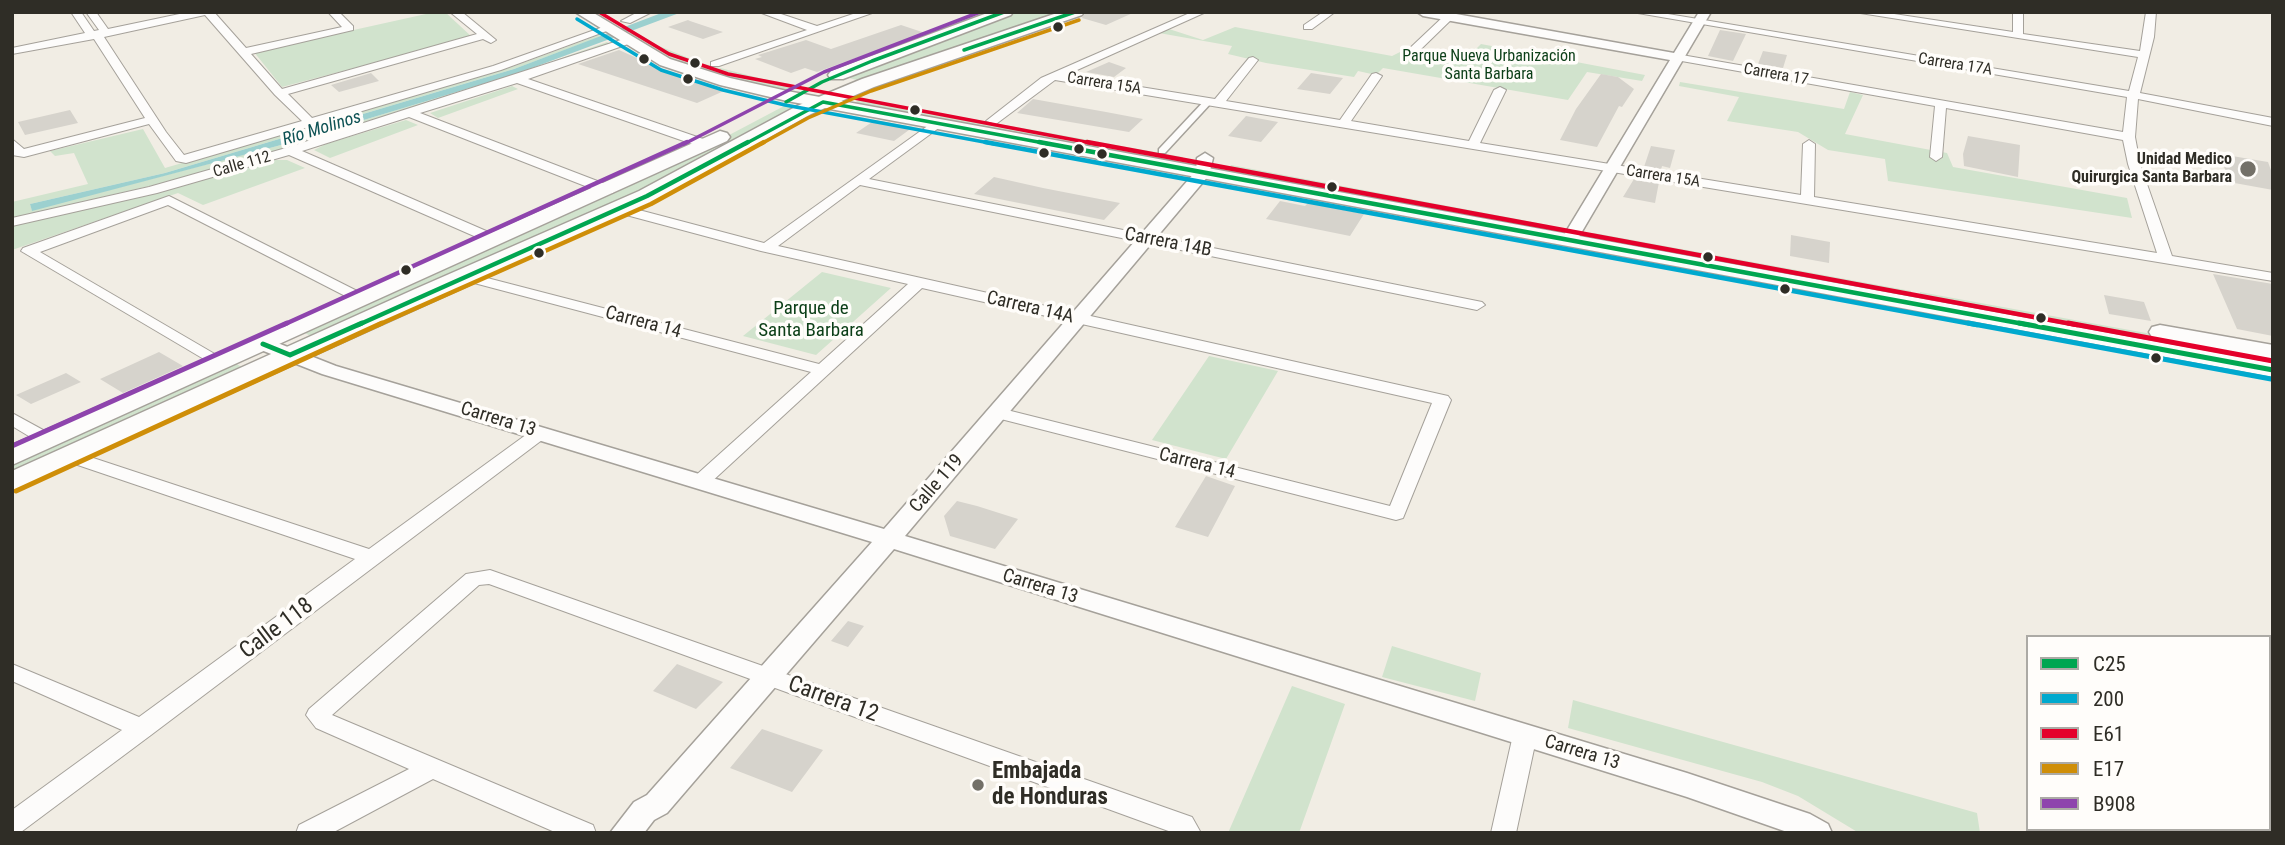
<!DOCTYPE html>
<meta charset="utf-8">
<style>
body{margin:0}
#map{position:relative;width:2285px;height:845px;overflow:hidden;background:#f1ede4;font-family:"Roboto Condensed",sans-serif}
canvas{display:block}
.frame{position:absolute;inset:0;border:14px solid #2f2d26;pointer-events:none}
.legend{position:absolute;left:2026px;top:635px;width:245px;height:196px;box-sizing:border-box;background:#fffdfa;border:2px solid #acaaa5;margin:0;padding:9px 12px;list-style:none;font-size:21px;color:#2f2d26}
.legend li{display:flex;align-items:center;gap:14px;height:35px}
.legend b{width:35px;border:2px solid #acaaa5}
</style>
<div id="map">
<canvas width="2285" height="845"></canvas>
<div class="frame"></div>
<ul class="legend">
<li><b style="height:9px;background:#00a651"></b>C25</li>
<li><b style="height:9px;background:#00a9ce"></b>200</li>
<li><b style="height:9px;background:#e4002b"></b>E61</li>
<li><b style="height:9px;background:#cf8e08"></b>E17</li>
<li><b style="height:9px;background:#8e44ad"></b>B908</li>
</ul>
</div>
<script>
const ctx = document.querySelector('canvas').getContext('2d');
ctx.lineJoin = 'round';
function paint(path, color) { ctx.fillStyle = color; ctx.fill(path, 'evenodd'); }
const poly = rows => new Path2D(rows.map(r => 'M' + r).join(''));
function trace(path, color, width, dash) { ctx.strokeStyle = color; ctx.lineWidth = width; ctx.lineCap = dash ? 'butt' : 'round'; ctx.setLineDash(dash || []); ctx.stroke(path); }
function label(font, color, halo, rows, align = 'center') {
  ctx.font = font + ' "Roboto Condensed",sans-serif'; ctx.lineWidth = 7; ctx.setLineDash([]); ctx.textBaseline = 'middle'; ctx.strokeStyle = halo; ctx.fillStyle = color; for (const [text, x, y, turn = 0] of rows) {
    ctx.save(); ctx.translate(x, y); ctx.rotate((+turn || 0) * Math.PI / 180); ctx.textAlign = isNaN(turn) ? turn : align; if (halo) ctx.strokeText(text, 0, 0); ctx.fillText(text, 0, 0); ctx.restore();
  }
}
paint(poly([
 [435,12,445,12,472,37,282,87,254,52],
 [1010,12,1068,12,864,82,842,76],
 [1235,27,1392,56,1404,50,1464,61,1481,44,1645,75,1642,81,1587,72,1568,100,1383,68,1376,75,1358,71,1354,77,1266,63,1228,54,1232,46,1159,33,1169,29,1203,40],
 [634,31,659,46,701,63,794,87,785,92,664,58,623,35],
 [599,35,602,36,514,69,165,173,30,204,32,210,281,145,516,74,607,42,611,45,289,148,154,185,12,218,12,202,88,184,74,153,55,156,50,151,143,129,165,168,512,67],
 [1680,82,1844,109,1850,92,1863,95,1845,134,1947,153,1953,167,2127,198,2132,218,1888,181,1885,159,1828,150,1798,132,1727,121,1739,97,1679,86],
 [512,86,518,89,438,118,430,113],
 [861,99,1183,157,1183,165,852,104],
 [786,105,801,108,646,193,316,339,305,333,697,152],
 [406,120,418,125,330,158,314,150,326,144],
 [273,160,287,160,305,168,203,205,178,193,12,250,12,225,168,189],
 [1231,165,1549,225,1548,230,1227,172],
 [1594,233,1911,291,1912,299,1586,237,1586,234],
 [822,272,891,288,816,355,743,336],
 [1920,292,2273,356,2273,364,1921,300],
 [1209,356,1278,371,1226,459,1152,440],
 [233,362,247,370,12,479,12,462],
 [1392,646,1481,673,1475,701,1382,677],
 [1292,686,1345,704,1299,833,1228,833],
 [1573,700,1977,813,1980,833,1859,833,1798,796,1762,782,1568,728]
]), '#d1e3cd');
paint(poly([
 [664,12,682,12,516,74,281,145,32,211,30,204,165,173,514,69]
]), '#9cd0cf');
paint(poly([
 [1086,12,1135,12,1106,25,1082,18],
 [688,20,690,21,723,32,703,39,668,27],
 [901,25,925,33,817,72,805,68,791,73,755,59,762,57,758,55,806,40,831,49],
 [1720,30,1746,34,1733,61,1708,56],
 [619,50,666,71,726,90,697,103,578,64],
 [1763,51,1787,55,1783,68,1758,64],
 [1109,62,1126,68,1114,77,1086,72],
 [371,73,379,81,339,92,331,85],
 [1311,73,1343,78,1330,94,1297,89],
 [1601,74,1618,77,1634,89,1622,107,1619,106,1597,147,1560,140,1576,109],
 [1033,99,1106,112,1143,119,1129,132,1017,113],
 [70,110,78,123,25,135,18,122],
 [1246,116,1278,122,1261,142,1228,136],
 [875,120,913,127,894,141,856,133],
 [1968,136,2020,145,2018,177,1964,166,1963,154],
 [1651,146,1675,150,1670,168,1662,166,1661,170,1644,167],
 [2220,154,2268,162,2273,176,2273,190,2229,182],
 [994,177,1043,188,1120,203,1104,220,974,194],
 [1634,179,1659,182,1655,203,1623,197],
 [1280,201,1305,206,1308,203,1364,214,1350,236,1266,219],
 [1791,235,1830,242,1829,263,1790,256],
 [2213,274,2273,284,2273,336,2237,329],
 [2104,295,2144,302,2151,321,2109,314],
 [159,352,183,366,123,393,100,379],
 [66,373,81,382,31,404,16,395],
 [1206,476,1235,486,1208,537,1175,527],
 [957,501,977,506,1018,519,995,549,950,536,944,516],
 [848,621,864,626,848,647,831,641],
 [677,664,723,682,696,709,653,691],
 [762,729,823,750,792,792,730,768]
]), '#d6d3cc');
const pedestrian = poly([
 [1206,99,1213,101,1165,153,1159,153,1159,149,1206,99]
]);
const minor = poly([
 [71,12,81,12,94,31,99,30,86,12,96,12,108,29,189,12,214,12,246,48,342,27,328,12,339,12,353,26,353,30,251,54,282,89,477,34,450,12,462,12,496,40,491,43,483,39,288,94,312,118,493,66,603,27,612,29,501,70,186,163,176,161,149,124,24,157,12,155,12,139,24,149,145,118,94,39,12,54,12,48,85,33,71,12],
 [205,15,275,95,302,121,184,155,166,132,104,37,205,15],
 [638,12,652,12,630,23,621,21,638,12],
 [759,12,775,12,817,26,859,12,875,12,719,66,711,66,711,62,807,30,759,12],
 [1192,12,1206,12,1066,75,1215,99,1249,58,1253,57,1258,60,1226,101,1340,120,1372,74,1376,73,1382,76,1351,121,1469,141,1494,90,1500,87,1506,90,1480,143,1801,195,1803,144,1809,140,1815,144,1814,197,2157,253,2128,164,2123,140,1946,108,1942,157,1936,161,1930,157,1935,106,1676,60,1671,57,1676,54,2123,132,2127,97,1632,12,1656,12,2129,91,2138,57,1854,12,1881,12,2013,32,2013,12,2023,12,2023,34,2140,51,2146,12,2156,12,2154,37,2140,93,2273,118,2273,126,2138,99,2135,137,2140,164,2172,256,2273,273,2273,281,1055,80,996,124,986,121,1041,78,1192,12],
 [1323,12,1335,12,1312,29,1304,29,1304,25,1323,12],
 [1445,15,1454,17,1418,52,1410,52,1410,48,1445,15],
 [627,38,631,39,631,43,528,79,709,141,709,147,701,147,517,83,420,113,613,187,613,193,603,193,409,117,302,151,500,237,500,243,490,243,289,155,157,193,12,226,12,218,149,187,286,148,627,38],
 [936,120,940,121,940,127,869,179,1482,302,1485,305,1477,310,860,185,778,246,1448,396,1451,400,1403,518,1396,520,993,417,990,413,999,408,1390,506,1432,403,922,288,708,485,701,487,692,481,694,477,811,372,459,279,457,276,464,272,819,364,908,284,761,251,615,212,613,209,620,205,764,243,936,120],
 [169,196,367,296,370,299,362,304,357,302,168,205,40,252,225,360,227,363,219,368,21,251,23,248,169,196],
 [12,413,54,436,57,440,48,445,42,444,12,426,12,413],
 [540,428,546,429,549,433,546,437,151,735,21,832,12,833,12,810,122,730,12,681,12,664,139,717,355,559,63,460,60,456,63,452,75,452,369,549,534,429,540,428],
 [490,570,1192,817,1201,833,1174,833,489,584,479,585,332,715,593,825,596,833,557,833,433,779,332,833,296,833,299,825,409,769,316,728,306,715,309,709,466,574,490,570],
 [1525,726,1533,728,1537,735,1516,833,1491,833,1513,735,1517,728,1525,726]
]);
const tertiary = poly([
 [1417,12,1445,12,1674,53,1699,12,1711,12,1577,240,1569,245,1561,240,1670,60,1423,16,1417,12],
 [1205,153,1213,158,1209,175,905,536,1687,773,1810,814,1828,824,1832,833,1790,833,1687,797,894,549,667,813,654,820,644,833,610,833,634,802,647,795,872,542,322,374,256,348,253,344,256,340,270,340,336,366,884,529,1196,171,1197,158,1205,153]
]);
const secondary = poly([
 [575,12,592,12,670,59,730,78,787,91,2273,363,2273,377,787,101,720,85,660,65,575,12],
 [2160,325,2273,345,2273,359,2152,337,2149,332,2152,327,2160,325]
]);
const primary = poly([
 [990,12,1013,12,1011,15,843,79,831,79,828,75,831,71,990,12],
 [1060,12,1084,12,1082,15,874,87,811,114,655,201,12,492,12,471,415,289,639,191,797,106,862,79,1060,12],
 [720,131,727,133,730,137,727,141,12,465,12,445,720,131]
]);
trace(pedestrian, '#a5a19a', 3);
trace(minor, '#a5a19a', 2);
trace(tertiary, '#a5a19a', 3);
trace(secondary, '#a5a19a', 3);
trace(primary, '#a5a19a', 3);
paint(pedestrian, '#fdfcfb');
paint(minor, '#fdfcfb');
paint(tertiary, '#fdfcfb');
paint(secondary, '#fdfcfb');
paint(primary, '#fdfcfb');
trace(poly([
 [964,50,1075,12],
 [786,102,822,82,872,61,1004,12],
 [745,144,823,102,1049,144]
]), '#00a651', 3.5);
trace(poly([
 [1039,142,2029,325],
 [358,325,647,196,748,142]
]), '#00a651', 4.5);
trace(poly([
 [2019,323,2273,370],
 [263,344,290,355,362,323]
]), '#00a651', 5);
trace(poly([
 [577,19,661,70,723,90,785,105,995,144]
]), '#00a9ce', 3.5);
trace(poly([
 [985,142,1977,325]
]), '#00a9ce', 4.5);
trace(poly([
 [1968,323,2271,379]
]), '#00a9ce', 5);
trace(poly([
 [599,12,669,54,728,74,1096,144]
]), '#e4002b', 3.5);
trace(poly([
 [1087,142,2077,325]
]), '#e4002b', 4.5);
trace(poly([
 [2068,323,2273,361]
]), '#e4002b', 5);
trace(poly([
 [761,144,808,118,871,91,1079,20]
]), '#cf8e08', 3.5);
trace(poly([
 [378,325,651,204,764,142]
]), '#cf8e08', 4.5);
trace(poly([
 [16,491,382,323]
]), '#cf8e08', 5);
trace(poly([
 [684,144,824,72,980,12]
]), '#8e44ad', 3.5);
trace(poly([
 [283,325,687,142]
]), '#8e44ad', 4.5);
trace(poly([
 [12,446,287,323]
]), '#8e44ad', 5);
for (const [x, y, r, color] of [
 [1058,27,6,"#2f2d26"],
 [644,59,6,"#2f2d26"],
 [695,63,6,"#2f2d26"],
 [688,79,6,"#2f2d26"],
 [915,110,6,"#2f2d26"],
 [1079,149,6,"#2f2d26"],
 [1044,153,6,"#2f2d26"],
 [1102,154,6,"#2f2d26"],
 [2248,169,9,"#737068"],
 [1332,187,6,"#2f2d26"],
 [539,253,6,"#2f2d26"],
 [1708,257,6,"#2f2d26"],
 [406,270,6,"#2f2d26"],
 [1785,289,6,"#2f2d26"],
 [2041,318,6,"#2f2d26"],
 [2156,358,6,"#2f2d26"],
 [978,785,7,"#737068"]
]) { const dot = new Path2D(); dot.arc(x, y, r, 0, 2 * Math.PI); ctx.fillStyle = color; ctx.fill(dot); trace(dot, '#fffdfa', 2.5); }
label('16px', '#0b3e17', '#fffdfa', [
 ["Parque Nueva Urbanización",1489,57],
 ["Santa Barbara",1489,75]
]);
label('16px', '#2f2d26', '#fffdfa', [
 ["Carrera 17A",1955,65,9],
 ["Carrera 17",1776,75,10],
 ["Carrera 15A",1104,84,9],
 ["Calle 112",242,165,-16],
 ["Carrera 15A",1663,177,9]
]);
label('bold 16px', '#2f2d26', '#fffdfa', [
 ["Unidad Medico",2232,160],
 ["Quirurgica Santa Barbara",2232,178]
], 'right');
label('italic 18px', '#0e5254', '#fffdfa', [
 ["Río Molinos",322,129,-17]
]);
label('19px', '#2f2d26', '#fffdfa', [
 ["Carrera 14B",1168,243,11],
 ["Carrera 14A",1030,308,13],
 ["Carrera 14",643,323,15],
 ["Carrera 13",498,420,17],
 ["Carrera 14",1197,464,14],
 ["Calle 119",937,484,-49],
 ["Carrera 13",1040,587,17],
 ["Carrera 13",1582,753,17]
]);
label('19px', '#0b3e17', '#fffdfa', [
 ["Parque de",811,309],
 ["Santa Barbara",811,331]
]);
label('23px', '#2f2d26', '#fffdfa', [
 ["Calle 118",277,629,-37],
 ["Carrera 12",833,700,20]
]);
label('bold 23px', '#2f2d26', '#fffdfa', [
 ["Embajada",992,772],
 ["de Honduras",992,798]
], 'left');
</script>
